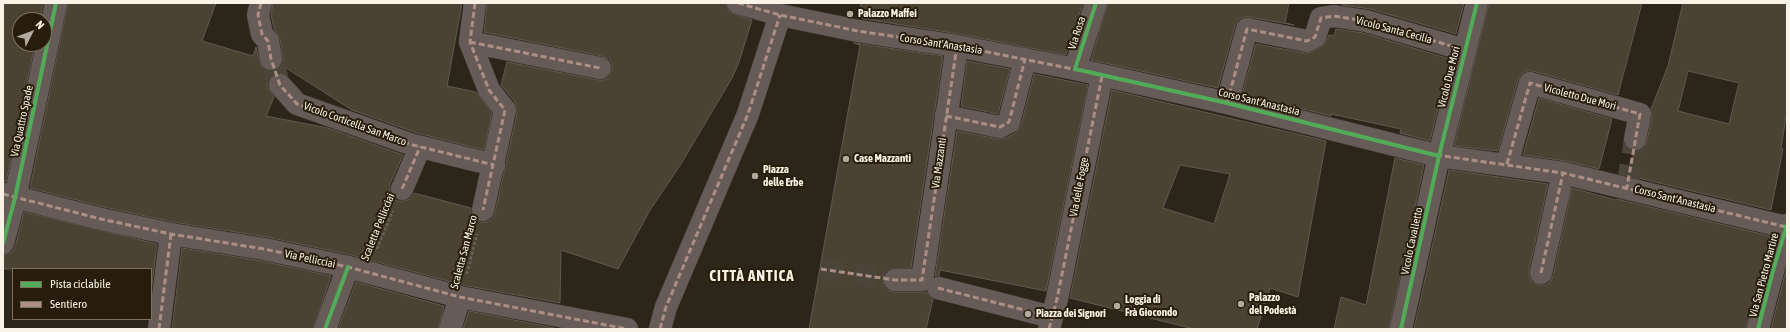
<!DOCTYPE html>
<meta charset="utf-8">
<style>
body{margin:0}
#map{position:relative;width:1790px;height:332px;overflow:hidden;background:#2b251a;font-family:"Asap Condensed",sans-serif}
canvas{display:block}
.frame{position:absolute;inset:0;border:4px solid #f9f2e6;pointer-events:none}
.legend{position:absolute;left:12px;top:268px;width:140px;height:52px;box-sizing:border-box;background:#271d0a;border:1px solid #7b7262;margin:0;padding:5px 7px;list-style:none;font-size:12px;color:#f9f2e6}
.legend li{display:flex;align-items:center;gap:8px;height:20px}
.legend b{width:20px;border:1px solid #7b7262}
.north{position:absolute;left:12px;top:12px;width:40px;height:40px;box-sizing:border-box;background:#271d0a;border:1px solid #7b7262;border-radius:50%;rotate:48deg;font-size:11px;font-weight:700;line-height:16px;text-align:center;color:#f9f2e6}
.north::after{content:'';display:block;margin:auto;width:14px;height:18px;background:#b1aa9f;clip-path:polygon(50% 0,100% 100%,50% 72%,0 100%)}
</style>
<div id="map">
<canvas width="1790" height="332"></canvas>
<div class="frame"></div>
<ul class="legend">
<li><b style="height:5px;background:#51ab58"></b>Pista ciclabile</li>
<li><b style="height:5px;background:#ac8f84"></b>Sentiero</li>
</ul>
<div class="north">N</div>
</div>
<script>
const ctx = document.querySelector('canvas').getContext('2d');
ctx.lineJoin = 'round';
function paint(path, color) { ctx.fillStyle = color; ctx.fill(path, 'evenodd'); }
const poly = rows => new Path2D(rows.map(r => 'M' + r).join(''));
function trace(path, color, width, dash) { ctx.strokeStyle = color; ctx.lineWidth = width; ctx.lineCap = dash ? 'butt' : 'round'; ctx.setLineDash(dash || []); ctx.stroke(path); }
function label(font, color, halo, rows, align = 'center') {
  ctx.font = font + ' "Asap Condensed",sans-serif'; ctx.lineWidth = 4; ctx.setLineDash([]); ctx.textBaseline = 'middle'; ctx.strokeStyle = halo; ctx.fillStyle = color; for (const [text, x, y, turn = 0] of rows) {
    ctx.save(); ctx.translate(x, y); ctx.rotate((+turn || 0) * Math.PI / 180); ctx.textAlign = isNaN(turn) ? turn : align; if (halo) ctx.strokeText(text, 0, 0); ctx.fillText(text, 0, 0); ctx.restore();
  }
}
const building = poly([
 [3,3,43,3,40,20,20,20,20,44,35,44,6,182,3,182,3,3],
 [68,3,216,3,202,41,253,56,256,47,261,67,266,71,273,71,279,68,283,64,283,57,280,39,274,28,271,15,273,3,462,3,447,86,476,92,492,113,484,150,417,133,352,110,286,68,284,73,277,73,272,75,268,81,268,88,274,97,266,116,328,128,403,155,390,184,390,191,392,197,397,201,404,201,410,199,414,193,471,208,471,214,474,219,481,222,487,222,492,219,495,213,517,113,515,102,501,85,507,62,598,80,604,80,609,77,612,70,612,64,609,59,602,56,484,32,487,3,726,3,729,12,752,20,739,62,732,78,681,164,650,210,618,269,561,250,560,303,463,285,351,255,267,237,173,222,104,207,30,188,68,3],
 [861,3,1083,3,1066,55,959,34,858,18,861,3],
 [1108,3,1289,3,1285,23,1294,25,1249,17,1244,17,1238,20,1235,26,1218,88,1091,60,1108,3],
 [1343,3,1464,3,1456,34,1370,9,1342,5,1343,3],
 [1489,3,1642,3,1618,95,1533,71,1527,71,1521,74,1518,80,1498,151,1454,146,1489,3],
 [1683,3,1787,3,1787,110,1781,149,1783,149,1771,210,1626,175,1635,151,1644,148,1647,141,1652,116,1651,109,1668,66,1683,3],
 [1688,71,1739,83,1729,124,1678,111,1688,71],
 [1336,29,1363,33,1450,59,1430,141,1400,133,1401,129,1331,114,1331,116,1242,94,1256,44,1305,53,1312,52,1324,45,1329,35,1334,36,1336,29],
 [854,43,943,56,911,268,889,269,884,273,883,280,884,286,889,291,895,292,926,292,933,299,926,329,809,329,860,45,854,43],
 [967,61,1010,69,998,114,961,106,967,61],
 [1034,74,1088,85,1046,291,940,270,939,276,935,276,957,131,998,139,1006,138,1015,133,1021,125,1034,74],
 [1112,90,1326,141,1298,297,1270,288,1257,329,1194,329,1070,298,1112,90],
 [1180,165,1230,174,1214,224,1163,208,1180,165],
 [1539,98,1612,119,1599,169,1566,161,1523,155,1539,98],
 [1395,158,1424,165,1389,329,1334,329,1341,297,1366,305,1395,158],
 [1449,170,1548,184,1529,270,1529,276,1532,282,1539,285,1545,285,1550,282,1553,276,1572,188,1616,200,1617,199,1770,236,1746,329,1414,329,1449,170],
 [24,212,157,244,151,293,151,269,3,269,3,255,12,252,15,247,24,212],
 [182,248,262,261,331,276,313,329,172,329,182,248],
 [1787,267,1787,329,1771,329,1786,270,1787,267],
 [356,282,444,306,438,329,338,329,356,282],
 [469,311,559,329,463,329,469,311]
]);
paint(building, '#4c4233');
trace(building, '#5f5950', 1);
trace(poly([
 [271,59,280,85],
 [1627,187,1635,139],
 [821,269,895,280]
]), '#4a4439', 22, [22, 11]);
const pedestrian = poly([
 [261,3,258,15,262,34,268,41,271,59],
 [475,3,470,42,489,90,505,110,483,210],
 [738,3,780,15,858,31,957,46,1075,69,1227,103,1439,156,1563,173,1786,227],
 [470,42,600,68],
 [1075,69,1096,3],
 [280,85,297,104,413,145,494,165],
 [1227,103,1247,29,1307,41,1315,37,1321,18,1334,16,1366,21,1465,50],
 [946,116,1000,127,1009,122,1025,59],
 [1507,164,1530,83,1640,114,1635,139],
 [402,189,420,147],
 [3,194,101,219,171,234,264,249,348,267,460,297,627,329],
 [1541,273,1563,173],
 [895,280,922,280,957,46],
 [938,288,1052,317],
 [159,329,171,234],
 [660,329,666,307,748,114,780,15],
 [1049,329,1057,299,1102,76]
]);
const minor = poly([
 [3,243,15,198,56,3],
 [325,329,348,267],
 [450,329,460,297],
 [1401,329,1439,156,1477,3],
 [1758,329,1774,267,1787,225]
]);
trace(pedestrian, '#464138', 23);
trace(minor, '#464138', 23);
trace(poly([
 [377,249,393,211],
 [467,274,477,234]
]), '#69615b', 2.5, [3, 2]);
trace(pedestrian, '#665b56', 22);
trace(minor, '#665b56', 22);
trace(poly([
 [261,3,258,15,262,34,268,41,271,59,280,85,297,104,413,145,494,165],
 [475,3,470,42,489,90,505,110,483,210],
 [738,3,780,15,858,31,957,46,1078,70],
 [470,42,600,68],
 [1227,103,1247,29,1307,41,1315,37,1321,18,1334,16,1366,21,1465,50],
 [946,116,1000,127,1009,122,1025,59],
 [1436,155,1563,173,1786,227],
 [1507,164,1530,83,1640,114,1627,187],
 [402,189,420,147],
 [3,194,101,219,171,234,264,249,348,267,460,297,627,329],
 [821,269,895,280,922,280,957,46],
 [1541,273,1563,173],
 [938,288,1052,317],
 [159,329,171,234],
 [660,329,666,307,748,114,780,15],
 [1049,329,1057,299,1102,76]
]), '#ac8f84', 3, [6, 3]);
trace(poly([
 [1096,3,1075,69,1227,103,1439,156],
 [3,243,15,198,56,3],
 [325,329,348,267],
 [1401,329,1439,156,1477,3],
 [1758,329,1774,267,1787,225]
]), '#51ab58', 4);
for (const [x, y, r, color] of [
 [850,14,4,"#b1aa9f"],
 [846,159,4,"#b1aa9f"],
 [755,176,4,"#b1aa9f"],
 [1241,304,4,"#b1aa9f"],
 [1117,306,4,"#b1aa9f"],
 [1028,314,4,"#b1aa9f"]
]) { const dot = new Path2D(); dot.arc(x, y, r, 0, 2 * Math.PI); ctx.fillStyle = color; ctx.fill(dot); trace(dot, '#271d0a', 1.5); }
label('bold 11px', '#f9f2e6', '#271d0a', [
 ["Palazzo Maffei",858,14],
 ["Case Mazzanti",854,159],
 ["Piazza",763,170],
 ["delle Erbe",763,183],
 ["Palazzo",1249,298],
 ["del Podestà",1249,311],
 ["Loggia di",1125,300],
 ["Frà Giocondo",1125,313],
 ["Piazza dei Signori",1036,314]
], 'left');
label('11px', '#f9f2e6', '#271d0a', [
 ["Vicolo Santa Cecilia",1394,30,15],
 ["Via Rosa",1077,33,-72],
 ["Corso Sant'Anastasia",941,44,9],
 ["Vicolo Due Mori",1449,77,-76],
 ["Vicoletto Due Mori",1580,97,15],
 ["Corso Sant'Anastasia",1259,102,14],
 ["Via Quattro Spade",22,121,-78],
 ["Vicolo Corticella San Marco",355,124,20],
 ["Via Mazzanti",939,163,-82],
 ["Via delle Fogge",1079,187,-79],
 ["Corso Sant'Anastasia",1675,199,14],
 ["Scaletta Pellicciai",378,227,-68],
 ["Vicolo Cavalletto",1412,241,-78],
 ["Scaletta San Marco",464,252,-75],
 ["Via Pellicciai",310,259,12],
 ["Via San Pietro Martire",1764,275,-75]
]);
ctx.letterSpacing = '1px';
label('bold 15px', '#f9f2e6', '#271d0a', [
 ["CITTÀ ANTICA",752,276]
]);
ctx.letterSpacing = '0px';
</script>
